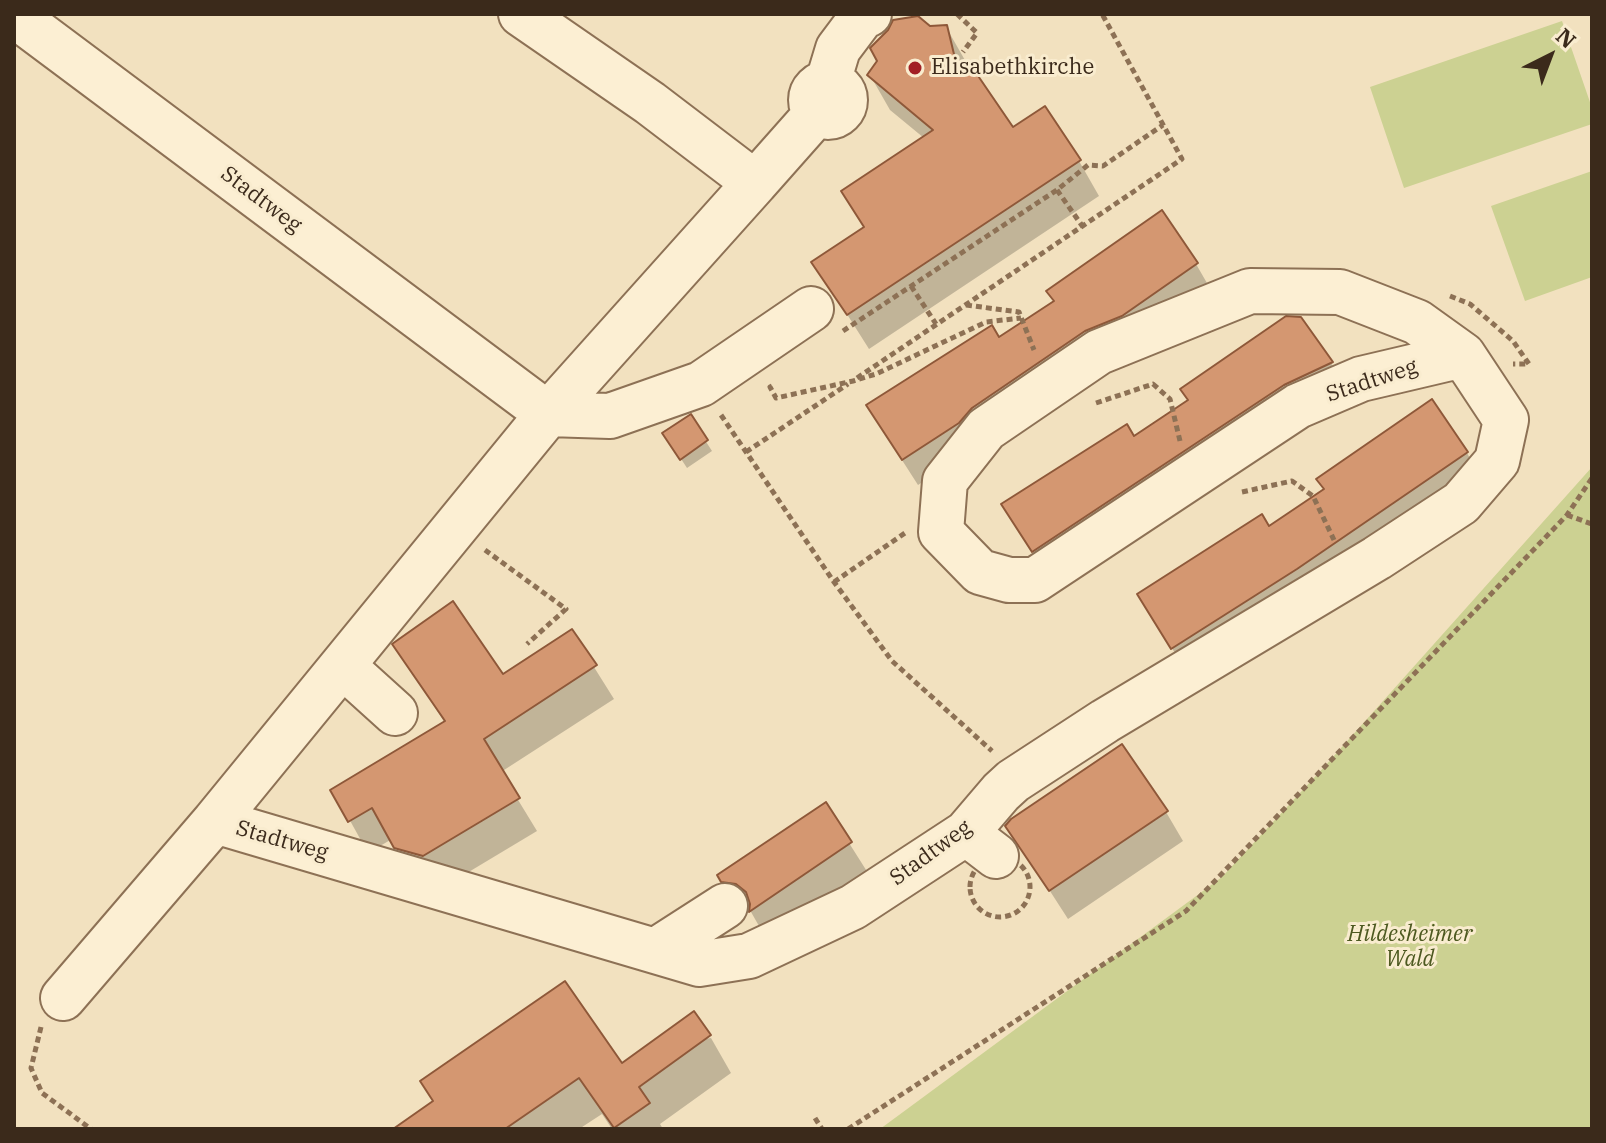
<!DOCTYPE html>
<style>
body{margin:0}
#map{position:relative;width:1606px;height:1143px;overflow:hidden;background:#f2e1bf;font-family:"IBM Plex Serif",serif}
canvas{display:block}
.frame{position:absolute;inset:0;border:16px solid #3b2a1b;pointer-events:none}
.north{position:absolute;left:1510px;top:16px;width:80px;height:80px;-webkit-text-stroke:6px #f9eccf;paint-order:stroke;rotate:42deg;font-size:22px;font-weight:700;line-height:32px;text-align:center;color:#3b2a1b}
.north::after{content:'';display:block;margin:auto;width:28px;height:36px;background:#3b2a1b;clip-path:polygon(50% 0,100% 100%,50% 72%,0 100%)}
</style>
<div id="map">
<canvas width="1606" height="1143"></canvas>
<div class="frame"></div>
<div class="north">N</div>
</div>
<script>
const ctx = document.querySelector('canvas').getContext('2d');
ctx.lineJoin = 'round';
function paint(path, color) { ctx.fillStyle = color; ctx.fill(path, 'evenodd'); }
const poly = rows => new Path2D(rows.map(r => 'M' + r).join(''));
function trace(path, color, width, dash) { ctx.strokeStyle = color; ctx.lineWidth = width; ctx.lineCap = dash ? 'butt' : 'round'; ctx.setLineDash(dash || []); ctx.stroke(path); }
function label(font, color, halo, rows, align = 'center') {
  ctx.font = font + ' "IBM Plex Serif",serif'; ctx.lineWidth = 6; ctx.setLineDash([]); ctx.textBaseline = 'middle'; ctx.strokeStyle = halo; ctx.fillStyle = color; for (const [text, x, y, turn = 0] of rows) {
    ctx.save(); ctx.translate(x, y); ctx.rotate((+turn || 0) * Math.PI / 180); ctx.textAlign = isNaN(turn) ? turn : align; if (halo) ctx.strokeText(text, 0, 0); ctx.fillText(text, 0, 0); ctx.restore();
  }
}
paint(poly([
 [1562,21,1592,108,1592,124,1404,188,1370,87],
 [1592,171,1592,277,1525,301,1491,206],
 [1592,467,1592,1129,880,1129,1222,877,1325,766]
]), '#ccd192');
paint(poly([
 [946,27,966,62,968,71,1012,130,1079,161,1099,196,869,349,814,262,865,229,843,192,924,138,890,110,870,75,929,28],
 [1196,264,1211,290,918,485,884,432,998,340,1055,302,1048,291],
 [1331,363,1346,389,1049,577,1019,531,1133,438],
 [690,417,712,451,687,468,670,442],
 [1467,453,1482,479,1188,674,1155,621,1268,528,1325,491,1319,480],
 [572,632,614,699,501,772,537,831,442,888,415,880,392,839,368,853,333,790,445,723,395,645,503,677],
 [825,805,868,873,767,940,751,912,740,911,720,875],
 [1166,812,1183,841,1068,919,1008,826],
 [704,1039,711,1038,731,1073,660,1124,663,1129,612,1129,602,1114,579,1129,414,1129,409,1120,622,1065]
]), '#0003');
const building = poly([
 [918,16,930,26,947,25,959,75,972,67,1013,127,1045,106,1081,160,847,315,811,262,864,227,841,191,933,130,867,75,877,61,870,48,888,30,893,20,918,16],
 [1162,210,1198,263,1122,316,1085,331,972,408,959,423,902,460,866,405,992,325,999,337,1054,301,1046,291,1162,210],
 [1286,316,1301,317,1333,362,1284,385,1032,552,1001,504,1127,424,1134,436,1188,400,1180,389,1286,316],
 [1432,399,1468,452,1297,569,1171,649,1137,594,1262,514,1269,526,1324,489,1316,479,1432,399],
 [691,414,708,440,680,460,662,433,691,414],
 [453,601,503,674,572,629,597,665,484,739,520,798,423,856,394,848,372,808,348,822,330,790,445,721,392,644,453,601],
 [1122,744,1168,811,1049,891,1005,826,1011,819,1122,744],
 [826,802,852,842,749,912,750,904,746,892,736,884,721,882,717,875,826,802],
 [565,981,622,1063,694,1011,711,1035,639,1087,650,1103,614,1128,579,1078,505,1129,393,1129,433,1101,420,1081,565,981]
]);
paint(building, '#d49771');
trace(building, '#8e5839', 2);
const minor = poly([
 [521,14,650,103,755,183,548,414,610,416,701,384,811,309],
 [14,15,548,414,215,821],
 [828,82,838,49,862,17,869,14],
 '811 100a17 17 0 1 1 34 0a17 17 0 1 1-34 0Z',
 [755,183,817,113],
 [343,666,395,713],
 [966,833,996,856],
 [655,951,725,906],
 [63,998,215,821,699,964,749,956,853,907,966,833,1001,792,1013,781,1105,721,1377,558,1461,503,1497,461,1506,420,1463,355,1417,322,1340,292,1250,291,1099,352,986,429,945,481,941,532,980,572,1009,580,1035,580,1298,406,1361,379,1463,355]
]);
trace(minor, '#8d7155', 48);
trace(poly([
 [957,14,977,33,963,52],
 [1057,190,1083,227],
 [911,286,936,324],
 [1450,296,1470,304,1513,341,1529,364,1513,364],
 [966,305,1019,312,1034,350],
 [843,331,1057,190,1088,165,1103,166,1163,125],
 [857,378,1182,159,1102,14],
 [772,386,770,387,776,398,853,381,876,374,986,322,1021,318],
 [1096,403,1153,384,1170,399,1180,441],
 [721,415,834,582,892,661,992,751],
 [746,452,848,384],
 [1242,492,1292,481,1313,496,1334,540],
 [1567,515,1592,524],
 [485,550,566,609,527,644],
 [834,582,905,533],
 '970 887a30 30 0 1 1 60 0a30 30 0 1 1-60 0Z',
 [41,1027,31,1068,42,1093,91,1129],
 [815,1118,822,1129],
 [848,1129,1186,911,1567,515,1592,478]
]), '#8d7155', 5, [6, 4]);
trace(minor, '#fcefd3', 44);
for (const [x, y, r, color] of [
 [915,68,8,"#a21f24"]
]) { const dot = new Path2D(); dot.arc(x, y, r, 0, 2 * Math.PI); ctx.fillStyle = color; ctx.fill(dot); trace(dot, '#f9eccf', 3); }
label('22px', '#3b2a1b', '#f9eccf', [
 ["Elisabethkirche",931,68]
], 'left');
label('22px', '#3b2a1b', '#f9eccf', [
 ["Stadtweg",261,200,37],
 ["Stadtweg",1372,381,-18],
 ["Stadtweg",282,841,16],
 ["Stadtweg",931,853,-36]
]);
label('italic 22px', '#4d5920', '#f9eccf', [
 ["Hildesheimer",1410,935],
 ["Wald",1410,960]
]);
</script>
